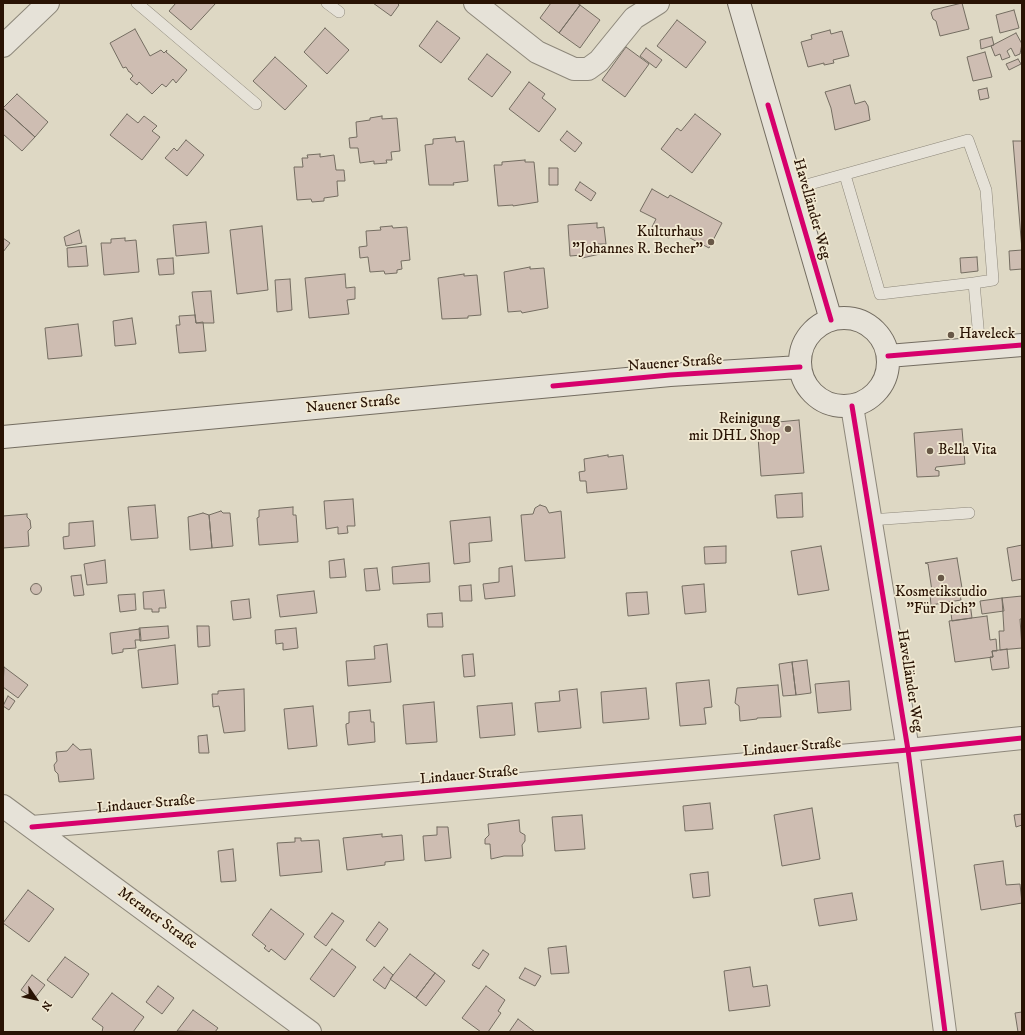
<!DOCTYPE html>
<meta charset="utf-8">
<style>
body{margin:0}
#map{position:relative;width:1025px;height:1035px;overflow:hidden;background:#ded8c4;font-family:"IM FELL DW Pica",serif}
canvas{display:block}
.frame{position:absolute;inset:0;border:4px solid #291304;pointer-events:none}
.north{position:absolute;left:16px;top:979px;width:40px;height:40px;-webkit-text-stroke:3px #f1e9d2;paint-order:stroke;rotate:124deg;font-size:11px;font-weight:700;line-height:16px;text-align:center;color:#291304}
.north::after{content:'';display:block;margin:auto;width:14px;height:18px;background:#291304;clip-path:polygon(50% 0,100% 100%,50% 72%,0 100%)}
</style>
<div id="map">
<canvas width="1025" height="1035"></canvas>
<div class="frame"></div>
<div class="north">N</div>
</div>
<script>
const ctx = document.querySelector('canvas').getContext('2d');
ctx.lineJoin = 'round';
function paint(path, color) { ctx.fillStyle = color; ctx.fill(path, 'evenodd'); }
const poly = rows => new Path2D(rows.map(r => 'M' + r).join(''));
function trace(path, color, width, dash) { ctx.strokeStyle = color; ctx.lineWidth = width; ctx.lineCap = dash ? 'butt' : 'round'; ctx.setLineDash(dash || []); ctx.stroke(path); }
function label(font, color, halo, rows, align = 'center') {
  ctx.font = font + ' "IM FELL DW Pica",serif'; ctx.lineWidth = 3.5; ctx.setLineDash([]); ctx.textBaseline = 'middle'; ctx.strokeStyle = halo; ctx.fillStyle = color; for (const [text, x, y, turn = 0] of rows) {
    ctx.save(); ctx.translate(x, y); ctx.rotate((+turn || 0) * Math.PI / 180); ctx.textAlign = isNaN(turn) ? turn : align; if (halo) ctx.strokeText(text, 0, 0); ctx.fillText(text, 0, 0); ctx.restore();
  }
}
const building = poly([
 [176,3,216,3,191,30,169,11,176,3],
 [373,3,397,3,399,5,391,16,373,3],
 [551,3,577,3,580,5,559,33,540,18,551,3],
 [962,3,969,29,940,36,936,21,933,19,931,13,933,10,962,3],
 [580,5,600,20,580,48,559,33,580,5],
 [1014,10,1019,28,1000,33,996,15,1014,10],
 [677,20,706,42,686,68,657,46,677,20],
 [437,21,460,38,441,63,419,46,437,21],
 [325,28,349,50,327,74,304,52,325,28],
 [135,29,150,56,161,50,164,53,167,50,166,52,187,70,176,83,173,79,166,87,162,84,152,94,139,82,137,85,130,79,133,76,130,72,129,72,126,67,123,68,110,43,135,29],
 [830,30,831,34,842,31,849,56,833,60,834,63,824,65,824,63,808,67,801,42,812,39,811,35,830,30],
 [1016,33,1022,44,1020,54,1015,56,1011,48,1007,51,1010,57,1002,60,1000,54,995,56,991,46,1016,33],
 [992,37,994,45,981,49,980,40,992,37],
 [626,47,649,64,625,97,602,80,626,47],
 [646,48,662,60,656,68,640,56,646,48],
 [985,52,992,77,973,81,967,57,985,52],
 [487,54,511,72,492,97,468,79,487,54],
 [275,57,307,86,285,110,253,81,275,57],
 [1018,59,1021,64,1009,70,1006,64,1018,59],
 [529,82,545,94,542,98,556,109,539,132,509,109,529,82],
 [850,85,855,104,865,101,868,106,870,120,835,130,831,108,825,92,850,85],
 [987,88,989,98,980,100,978,90,987,88],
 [17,94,48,122,35,137,3,108,17,94],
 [3,108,35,137,22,151,3,134,3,108],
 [127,114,138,123,144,116,157,126,152,131,160,137,142,160,110,135,127,114],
 [695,114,721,134,692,173,661,149,677,128,681,131,695,114],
 [382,116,382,119,397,118,400,151,391,152,392,160,386,160,387,163,374,164,374,161,360,163,358,148,350,148,349,138,357,137,356,122,370,120,370,118,382,116],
 [567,131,582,143,575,152,560,140,567,131],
 [455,137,456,142,464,141,468,181,453,183,454,185,429,185,425,145,433,144,433,139,455,137],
 [186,140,204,155,187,176,165,158,174,148,177,151,186,140],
 [1013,141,1022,141,1022,269,1010,270,1009,251,1022,250,1013,141],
 [320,154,320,157,334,155,336,170,344,170,345,181,337,181,338,196,324,198,324,201,312,202,311,199,297,200,294,167,303,167,302,158,308,158,307,155,320,154],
 [525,160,525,162,534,162,538,202,513,206,513,205,498,206,494,165,502,165,502,162,525,160],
 [549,168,558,168,558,185,549,185,549,168],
 [580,182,596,193,591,201,575,190,580,182],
 [652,189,668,198,670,195,722,223,709,248,673,229,669,238,651,229,656,219,640,211,652,189],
 [206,222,209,253,176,256,173,225,206,222],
 [597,223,597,228,604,227,606,244,598,244,600,254,582,258,582,255,570,256,568,225,597,223],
 [262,226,268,290,237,294,230,230,262,226],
 [392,226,393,228,407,227,410,260,401,261,402,269,397,270,397,273,385,274,384,271,370,272,368,257,360,258,359,247,367,246,366,231,381,230,380,227,392,226],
 [79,230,82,243,66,246,64,237,79,230],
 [3,238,10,243,3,252,3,238],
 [125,238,125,241,136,240,139,272,104,275,101,243,111,243,111,239,125,238],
 [86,246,88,266,68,267,67,248,86,246],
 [977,257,978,271,961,273,960,258,977,257],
 [173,258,174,274,159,275,157,259,173,258],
 [530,267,530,269,544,268,548,308,522,313,521,311,508,312,504,272,530,267],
 [345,274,346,288,355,287,355,299,347,300,349,314,309,318,305,278,345,274],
 [464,274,464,276,477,275,481,315,468,316,468,318,442,319,438,278,464,274],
 [290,279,292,310,277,312,275,280,290,279],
 [211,291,214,323,196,323,192,292,211,291],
 [195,315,196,323,203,322,206,351,179,353,176,325,180,325,179,316,195,315],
 [132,318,136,344,115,346,113,321,132,318],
 [78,324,82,356,48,359,45,328,78,324],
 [799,420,804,473,761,476,757,424,799,420],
 [962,429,965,464,936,467,935,470,939,471,939,476,917,477,914,433,962,429],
 [608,455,608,457,623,455,627,489,587,493,586,481,580,481,579,472,585,471,584,459,608,455],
 [802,493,803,517,777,518,775,495,802,493],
 [353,499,355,526,347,526,348,533,338,534,338,527,326,529,324,501,353,499],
 [155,505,158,538,131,540,128,507,155,505],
 [540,505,546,507,549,513,561,511,565,558,525,561,521,515,533,514,535,508,540,505],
 [293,507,293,515,296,515,298,542,259,545,257,518,259,517,259,510,293,507],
 [221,511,223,513,230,513,233,546,212,548,209,515,221,511],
 [203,513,209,515,212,548,190,550,188,517,203,513],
 [27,514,27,517,30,520,31,528,28,531,29,546,3,548,3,516,27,514],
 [490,517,492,541,469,543,470,562,454,564,450,521,490,517],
 [93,521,95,546,64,549,63,537,69,536,69,523,93,521],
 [1022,545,1022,579,1012,581,1007,548,1022,545],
 [726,546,726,563,705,564,704,547,726,546],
 [821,546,829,590,798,595,791,551,821,546],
 [957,558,962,588,930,593,932,591,928,564,925,563,957,558],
 [344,559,346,577,330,578,329,561,344,559],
 [105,560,107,583,87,585,84,564,105,560],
 [429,563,430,582,393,584,392,567,429,563],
 [512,566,515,596,485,599,483,584,499,582,499,568,512,566],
 [377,568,380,590,366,591,364,569,377,568],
 [81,575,84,595,74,596,71,576,81,575],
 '30.5 589a5.5 5.5 0 1 1 11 0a5.5 5.5 0 1 1-11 0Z',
 [704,584,706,612,685,614,682,586,704,584],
 [471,585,472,601,460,601,459,586,471,585],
 [959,589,961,600,931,605,930,594,959,589],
 [164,590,166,608,159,608,159,612,152,612,152,609,144,609,143,592,164,590],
 [314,591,317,613,280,617,277,595,314,591],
 [647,592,649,614,628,616,626,593,647,592],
 [135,594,136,610,120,612,118,595,135,594],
 [1022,596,1022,619,1020,619,1022,648,1000,650,999,631,1004,631,1002,598,1022,596],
 [1002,598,1004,611,982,614,980,601,1002,598],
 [249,599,251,618,233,620,231,601,249,599],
 [970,603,972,618,952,621,950,606,970,603],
 [442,613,443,627,428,627,427,614,442,613],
 [987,616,990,640,996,639,997,651,992,651,993,657,955,662,949,621,987,616],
 [168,626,169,638,140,641,139,628,168,626],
 [197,626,209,626,210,646,198,647,197,626],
 [296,628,298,648,283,650,283,643,276,644,275,630,296,628],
 [140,629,141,640,135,640,136,648,123,649,123,652,112,654,110,633,140,629],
 [387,644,391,682,348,686,346,661,375,659,374,646,387,644],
 [175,645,178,684,142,688,138,650,175,645],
 [1007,649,1009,668,992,670,990,657,993,657,992,651,1007,649],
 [473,654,475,676,464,677,462,655,473,654],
 [807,660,811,693,796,695,792,662,807,660],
 [792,662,796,695,783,696,779,664,792,662],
 [4,667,28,685,18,698,3,687,4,667],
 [709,680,712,707,704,708,706,724,680,726,676,683,709,680],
 [849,681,851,710,818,713,815,684,849,681],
 [778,685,781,717,757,718,757,719,740,721,739,706,735,703,737,688,778,685],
 [646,688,649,719,603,723,601,692,646,688],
 [244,689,245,731,224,733,219,706,213,707,212,694,218,694,218,691,244,689],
 [577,689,581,728,538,732,535,703,560,701,559,691,577,689],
 [8,696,15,701,9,710,3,706,8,696],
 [434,702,437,742,406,744,403,705,434,702],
 [512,703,515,735,480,738,477,706,512,703],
 [313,706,317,746,288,749,284,709,313,706],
 [370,710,371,722,374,722,375,742,348,745,346,727,346,724,349,723,349,712,370,710],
 [207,735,209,753,199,753,198,736,207,735],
 [73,744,80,750,91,749,94,779,59,782,58,774,55,771,54,765,57,761,56,752,67,751,73,744],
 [710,803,713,829,685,831,683,806,710,803],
 [812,808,820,859,782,866,774,815,812,808],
 [1022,814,1022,825,1016,827,1014,815,1022,814],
 [582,815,585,849,555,851,552,817,582,815],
 [519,820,520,832,525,835,525,841,522,845,523,856,504,856,491,859,490,844,485,844,485,839,489,835,488,824,519,820],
 [437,827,448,827,451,858,425,861,423,836,437,835,437,827],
 [382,834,382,837,402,835,404,860,385,862,385,865,347,870,343,838,382,834],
 [295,838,301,838,301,841,319,840,322,872,280,876,277,843,295,842,295,838],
 [233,849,236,881,221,882,218,851,233,849],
 [1003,861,1006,885,1020,884,1022,903,981,910,974,865,1003,861],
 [708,872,710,896,693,898,690,874,708,872],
 [28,890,54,909,29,942,3,923,28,890],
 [852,893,857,920,819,926,814,899,852,893],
 [271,909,304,934,285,960,271,949,269,952,264,948,266,946,252,935,271,909],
 [332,913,344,921,326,946,314,937,332,913],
 [379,922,388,929,375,947,366,940,379,922],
 [566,946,569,973,551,974,548,948,566,946],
 [332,949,356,967,334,997,310,979,332,949],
 [483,950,489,954,479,969,472,965,483,950],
 [410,954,435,973,416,998,390,979,410,954],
 [65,957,89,974,72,998,47,980,65,957],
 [384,967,393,975,385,989,373,980,384,967],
 [750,967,753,987,767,985,770,1006,729,1011,724,971,750,967],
 [525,968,541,976,535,986,519,978,525,968],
 [435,973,445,981,426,1006,416,998,435,973],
 [32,975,45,985,34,999,21,990,32,975],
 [158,986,174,998,162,1014,146,1002,158,986],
 [486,986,505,1000,498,1011,501,1013,488,1032,481,1032,462,1018,486,986],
 [112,993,144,1017,133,1032,102,1032,103,1027,92,1019,112,993],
 [193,1010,218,1028,215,1032,177,1031,193,1010],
 [1022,1012,1022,1032,1018,1032,1015,1013,1022,1012],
 [518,1019,535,1032,509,1032,518,1019]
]);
paint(building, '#cebdb2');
trace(building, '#746d61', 1);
const lane = poly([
 [137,3,256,104],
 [327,3,339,12],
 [845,175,880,294,974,283],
 [792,189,968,140,986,190,993,280,974,283,980,349],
 [870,520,969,513]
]);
const street = poly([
 [475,3,537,52,574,69,588,69,599,61,634,18,658,3],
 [3,46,48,3],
 [852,406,908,750,945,1032],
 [3,806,310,1032],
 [32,827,908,750,1022,738]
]);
const secondary = poly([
 [739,3,831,320],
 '800 362a44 44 0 1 1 88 0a44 44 0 1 1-88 0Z',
 [888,356,1022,345],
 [3,437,670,375,800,367]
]);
trace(lane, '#8e887b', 12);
trace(street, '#8e887b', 24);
trace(secondary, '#746d61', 24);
trace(lane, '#e6e2d8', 11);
trace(street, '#e6e2d8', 22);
trace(secondary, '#e6e2d8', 22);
trace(poly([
 [768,105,831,320],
 [888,356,1022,345],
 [553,386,670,375,800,367],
 [852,406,908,750,945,1032],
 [32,827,908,750,1022,738]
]), '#d6006c', 5);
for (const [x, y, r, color] of [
 [711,242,4,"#685847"],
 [951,335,4,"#685847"],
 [788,429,4,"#685847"],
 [930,451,4,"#685847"],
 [941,578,4,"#685847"]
]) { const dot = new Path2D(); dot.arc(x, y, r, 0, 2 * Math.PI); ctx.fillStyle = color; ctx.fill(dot); trace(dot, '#f1e9d2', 1.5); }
label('15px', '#291304', '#f1e9d2', [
 ["Havelländer Weg",811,209,74],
 ["Nauener Straße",675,364,-4],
 ["Nauener Straße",353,405,-5],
 ["Havelländer Weg",909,681,81],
 ["Lindauer Straße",792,748,-5],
 ["Lindauer Straße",469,776,-5],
 ["Lindauer Straße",146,805,-5],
 ["Meraner Straße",157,919,36]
]);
label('15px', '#291304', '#f1e9d2', [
 ["Kulturhaus",703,233],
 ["\"Johannes R. Becher\"",703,250],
 ["Haveleck",959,335,"left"],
 ["Reinigung",780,420],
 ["mit DHL Shop",780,437],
 ["Bella Vita",938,451,"left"],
 ["Kosmetikstudio",941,593,"center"],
 ["\"Für Dich\"",941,610,"center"]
], 'right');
</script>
